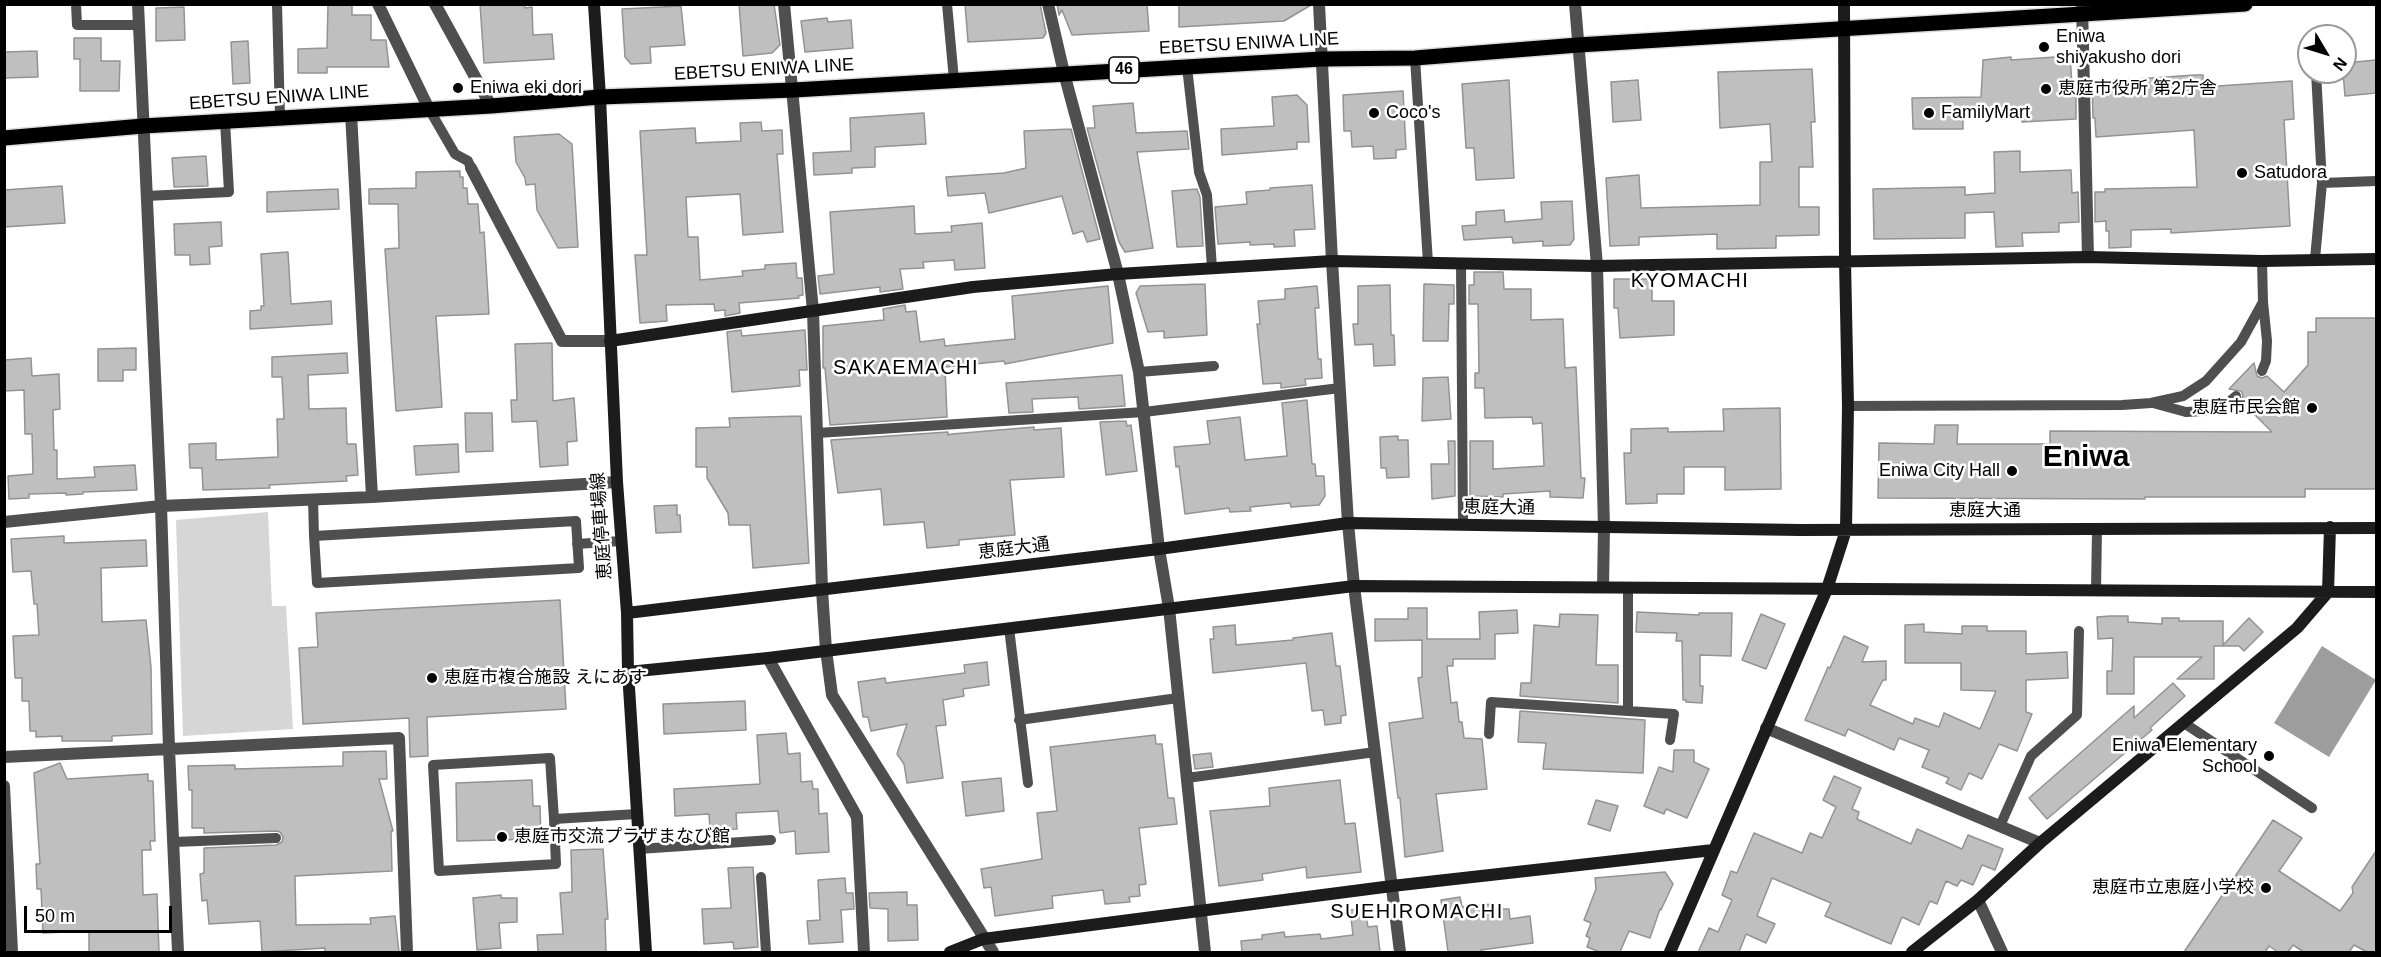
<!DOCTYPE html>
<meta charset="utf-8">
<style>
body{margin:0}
#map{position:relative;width:2381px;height:957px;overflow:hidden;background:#fff;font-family:Arial,sans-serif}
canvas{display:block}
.frame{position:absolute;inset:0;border:6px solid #000;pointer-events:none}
.north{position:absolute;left:2297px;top:24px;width:60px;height:60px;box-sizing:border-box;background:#fff;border:2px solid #999;border-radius:50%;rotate:128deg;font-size:16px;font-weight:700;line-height:24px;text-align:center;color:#000}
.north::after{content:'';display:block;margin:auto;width:21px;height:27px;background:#000;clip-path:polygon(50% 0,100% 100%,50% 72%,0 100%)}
.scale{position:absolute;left:24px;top:906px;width:148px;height:27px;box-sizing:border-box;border:3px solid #000;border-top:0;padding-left:8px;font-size:18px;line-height:21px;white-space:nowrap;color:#000;-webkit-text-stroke:4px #fff;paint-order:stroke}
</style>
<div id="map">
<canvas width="2381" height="957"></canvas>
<div class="frame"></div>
<div class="north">N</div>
<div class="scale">50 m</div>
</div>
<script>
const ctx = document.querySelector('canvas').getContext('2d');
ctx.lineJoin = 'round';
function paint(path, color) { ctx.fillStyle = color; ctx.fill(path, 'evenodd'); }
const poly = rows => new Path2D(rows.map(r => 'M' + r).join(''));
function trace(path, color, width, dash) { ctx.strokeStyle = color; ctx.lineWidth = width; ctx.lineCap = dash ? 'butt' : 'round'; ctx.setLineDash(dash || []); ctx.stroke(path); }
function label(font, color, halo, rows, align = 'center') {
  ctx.font = font + ' Arial,"Noto Sans JP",sans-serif'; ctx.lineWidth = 5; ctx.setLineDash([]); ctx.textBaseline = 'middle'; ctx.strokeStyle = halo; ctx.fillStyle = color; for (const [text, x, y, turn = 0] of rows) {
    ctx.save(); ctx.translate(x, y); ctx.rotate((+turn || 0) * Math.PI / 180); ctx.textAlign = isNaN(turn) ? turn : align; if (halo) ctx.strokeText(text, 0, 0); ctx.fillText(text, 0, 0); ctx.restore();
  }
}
paint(poly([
 [268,512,272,606,286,606,293,729,183,736,176,520]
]), '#d6d6d6');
paint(poly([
 [2322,646,2376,680,2329,757,2274,723]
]), '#9d9d9d');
const building = poly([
 [328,4,352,4,352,15,371,15,371,40,386,40,389,67,327,67,327,73,298,73,298,49,327,48,328,4],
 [480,4,524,4,525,8,532,7,533,35,552,34,554,59,484,63,480,4],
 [739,4,774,4,780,45,772,53,743,56,739,4],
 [965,4,1040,4,1046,33,1043,38,968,42,965,4],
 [1057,4,1147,4,1149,31,1072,35,1062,10,1059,15,1057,4],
 [1179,4,1311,4,1311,5,1284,21,1179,27,1179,4],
 [681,6,685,45,650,47,651,63,631,64,625,57,622,9,681,6],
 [184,7,185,40,156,41,156,8,184,7],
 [827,18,828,22,851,20,853,48,805,52,801,21,827,18],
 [74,38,101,38,101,61,120,61,119,91,80,91,80,59,74,59,74,38],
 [248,41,250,83,233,84,231,42,248,41],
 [37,51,38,77,4,78,4,52,37,51],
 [2070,56,2072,84,2076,83,2076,119,2022,122,2022,113,1963,118,1963,129,1913,129,1912,98,1981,97,1983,60,2011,57,2011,60,2070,56],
 [2376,60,2376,93,2345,96,2343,72,2345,72,2345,63,2376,60],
 [1812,69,1815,122,1811,122,1813,167,1799,167,1799,207,1819,207,1819,235,1776,236,1776,248,1717,249,1717,234,1639,237,1639,245,1610,246,1606,178,1639,175,1641,208,1760,205,1760,162,1772,162,1770,124,1720,128,1718,72,1812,69],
 [2195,75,2203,75,2203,87,2292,81,2294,119,2284,120,2290,226,2171,233,2171,229,2131,230,2131,247,2109,248,2109,231,2106,231,2106,221,2095,222,2095,192,2105,192,2105,189,2197,187,2194,130,2096,137,2095,118,2093,118,2092,82,2195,75],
 [1509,80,1514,178,1476,180,1474,148,1466,148,1462,84,1509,80],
 [1638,80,1641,120,1613,122,1611,82,1638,80],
 [1403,91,1406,149,1396,150,1396,158,1374,159,1373,146,1352,147,1351,131,1344,131,1343,95,1403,91],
 [1297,95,1307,105,1309,142,1297,142,1297,149,1222,155,1221,129,1274,126,1272,97,1297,95],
 [1133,103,1136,133,1187,131,1189,149,1137,152,1153,248,1125,252,1119,242,1110,211,1087,128,1095,128,1093,106,1133,103],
 [924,113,926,144,875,147,875,167,852,168,852,173,814,175,813,153,851,151,850,118,924,113],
 [761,122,762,131,782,130,783,154,777,154,783,232,743,235,740,194,686,197,688,237,698,237,700,280,743,276,742,271,765,269,765,265,796,263,797,278,802,278,803,295,798,296,799,298,739,303,740,313,725,316,725,310,715,311,714,304,666,305,667,321,640,323,635,255,647,255,640,131,695,128,696,143,741,141,740,123,761,122],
 [1071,129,1100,239,1087,242,1083,231,1073,234,1062,196,989,213,985,193,948,196,946,177,1004,173,1026,168,1024,131,1071,129],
 [559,134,572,144,578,247,558,248,537,210,535,184,526,185,525,178,516,162,514,137,559,134],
 [2020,151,2020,172,2071,170,2072,193,2078,192,2079,222,2059,223,2059,232,2022,233,2023,246,1996,247,1994,212,1965,213,1965,238,1874,239,1873,189,1965,187,1965,195,1995,193,1994,152,2020,151],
 [206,156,208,186,174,187,172,158,206,156],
 [460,171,460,177,463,177,463,188,467,188,468,204,478,204,480,233,484,232,489,314,436,316,442,407,396,411,385,249,399,248,398,204,369,204,369,189,416,188,416,172,460,171],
 [1312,185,1315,229,1294,230,1295,246,1274,247,1274,244,1250,245,1250,242,1218,244,1215,207,1247,204,1246,192,1270,190,1270,188,1312,185],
 [62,186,65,223,4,227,4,190,62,186],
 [338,189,339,209,267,212,267,192,338,189],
 [1197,189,1200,197,1203,246,1177,247,1172,191,1197,189],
 [1572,201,1574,239,1570,245,1543,246,1543,241,1513,243,1512,237,1464,240,1462,226,1476,225,1476,212,1504,210,1505,222,1542,219,1541,202,1572,201],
 [914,206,915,234,952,232,951,226,982,223,985,268,955,270,954,260,923,262,924,268,900,269,903,289,880,292,880,287,820,294,818,276,834,274,830,212,914,206],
 [221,222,222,246,209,247,210,264,190,265,190,255,175,255,174,224,221,222],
 [288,252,291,304,331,301,332,324,250,329,250,311,261,310,261,306,264,306,261,254,288,252],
 [1474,272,1503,272,1504,289,1531,289,1531,320,1563,319,1565,368,1576,367,1581,478,1585,478,1583,498,1550,497,1550,491,1503,494,1503,497,1470,496,1470,441,1493,441,1493,469,1544,466,1542,423,1533,424,1532,417,1485,418,1484,388,1475,388,1475,373,1479,373,1478,304,1469,304,1469,285,1474,285,1474,272],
 [1614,279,1652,279,1652,301,1674,301,1674,335,1620,338,1618,308,1614,308,1614,279],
 [1205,284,1207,335,1164,338,1164,331,1148,332,1136,293,1140,286,1205,284],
 [1424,284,1454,285,1454,304,1449,304,1448,341,1423,341,1424,284],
 [1390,285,1391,335,1394,335,1395,365,1374,366,1373,344,1355,345,1353,324,1358,324,1358,286,1390,285],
 [1108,286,1113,343,1005,364,1004,361,945,367,947,417,830,425,825,368,823,368,823,326,884,320,883,309,905,305,906,312,916,311,920,342,944,339,945,346,1015,339,1012,296,1108,286],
 [1317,286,1319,308,1315,308,1318,359,1321,359,1322,378,1305,379,1306,385,1281,388,1281,383,1263,384,1257,324,1260,324,1258,301,1285,299,1285,289,1317,286],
 [2316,318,2376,318,2376,489,2305,489,2305,497,2145,497,2145,499,1878,498,1879,443,1934,444,1935,425,1958,425,1957,444,2050,444,2050,431,2272,432,2241,401,2243,395,2241,391,2229,389,2254,363,2257,376,2262,378,2267,376,2284,392,2308,365,2308,332,2316,332,2316,318],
 [741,330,742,336,805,330,807,370,799,370,800,386,732,392,727,332,741,330],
 [552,343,553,401,574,398,577,441,567,442,568,465,540,467,537,421,512,422,511,400,517,400,515,344,552,343],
 [136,348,136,370,123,370,123,381,98,381,98,349,136,348],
 [347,353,348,373,308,375,309,409,346,408,347,444,356,444,358,475,346,476,347,481,269,485,270,488,203,490,202,468,190,468,189,444,216,443,216,460,278,457,277,419,284,419,282,377,272,377,272,357,347,353],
 [31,358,32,376,59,374,60,409,53,410,54,450,57,450,57,479,95,477,94,467,135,465,137,490,83,492,83,494,66,495,66,493,29,494,29,498,9,499,8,476,33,474,32,434,25,434,24,390,4,391,4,360,31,358],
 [1122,375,1125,406,1079,409,1078,397,1032,399,1033,412,1009,413,1006,383,1122,375],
 [1448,377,1451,419,1422,421,1423,378,1448,377],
 [1307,400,1312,464,1315,464,1316,476,1324,476,1325,496,1319,505,1291,507,1290,503,1250,507,1251,511,1230,512,1229,508,1185,514,1179,466,1176,467,1174,447,1210,444,1207,421,1240,417,1245,460,1287,456,1282,403,1307,400],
 [1780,408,1781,489,1725,490,1725,467,1684,467,1684,494,1657,494,1657,503,1626,504,1624,453,1631,453,1631,429,1668,428,1668,432,1724,431,1723,409,1780,408],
 [465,413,492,413,493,451,466,452,465,413],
 [801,416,809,563,753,568,750,525,729,525,728,513,707,478,707,467,696,467,696,428,730,427,729,418,801,416],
 [1126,421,1127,426,1131,425,1137,471,1106,475,1100,422,1126,421],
 [1034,427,1034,430,1061,428,1064,477,1010,480,1015,535,959,540,959,545,927,548,924,522,884,525,881,489,838,493,831,440,948,432,948,435,952,434,1034,427],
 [1398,436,1398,440,1408,440,1409,477,1387,478,1386,468,1381,468,1380,437,1398,436],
 [1448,441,1455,441,1455,496,1432,499,1431,464,1449,464,1448,441],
 [458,444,459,472,416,475,414,446,458,444],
 [677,505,677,515,680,515,681,532,656,533,654,506,677,505],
 [64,536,64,543,146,540,147,566,101,568,102,622,146,620,151,667,152,734,112,736,112,741,62,741,62,736,36,737,36,731,30,731,29,701,22,701,22,678,15,678,13,636,39,635,37,604,34,604,31,571,13,572,11,539,64,536],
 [560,600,566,709,427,717,428,756,410,757,409,718,303,724,299,648,318,647,316,613,560,600],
 [1408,608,1427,608,1427,639,1480,639,1479,612,1517,610,1518,633,1495,634,1495,659,1453,659,1453,666,1447,666,1451,703,1457,702,1459,722,1462,722,1464,738,1482,739,1487,789,1436,794,1443,851,1405,857,1400,798,1398,798,1389,723,1423,718,1418,678,1422,677,1422,640,1375,641,1375,619,1408,619,1408,608],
 [1637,612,1699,615,1699,613,1732,613,1731,656,1700,655,1700,686,1703,686,1702,703,1686,702,1686,700,1683,700,1682,641,1676,641,1677,633,1636,632,1637,612],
 [1560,614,1598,615,1596,665,1618,665,1618,703,1520,696,1521,683,1531,683,1534,625,1559,627,1560,614],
 [1761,614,1785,624,1766,669,1742,660,1761,614],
 [2110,616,2128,616,2128,622,2162,624,2162,618,2179,618,2179,621,2223,621,2223,645,2249,618,2263,632,2244,651,2239,646,2214,646,2214,679,2177,679,2202,657,2134,657,2134,694,2107,694,2107,671,2112,671,2113,638,2098,639,2097,617,2110,616],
 [1924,624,1924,632,1962,634,1962,626,1987,626,1987,631,2026,631,2026,654,2067,652,2068,678,2026,680,2026,712,2032,714,2017,751,1999,744,1982,779,1969,773,1961,790,1946,783,1949,778,1922,767,1929,750,1899,738,1894,750,1848,729,1845,736,1805,720,1828,667,1830,668,1844,636,1868,647,1862,662,1886,661,1886,680,1883,680,1870,705,1913,724,1915,718,1939,727,1944,713,1980,729,1996,691,1961,690,1961,663,1905,663,1905,625,1924,624],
 [1235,625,1236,645,1293,640,1293,638,1332,633,1336,666,1340,666,1346,715,1341,716,1341,723,1325,725,1323,710,1312,711,1306,663,1213,673,1210,639,1214,639,1213,627,1235,625],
 [987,662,989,685,963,689,964,696,943,700,946,725,936,726,943,778,907,783,904,764,897,754,907,724,871,731,868,717,863,717,858,682,885,678,886,683,965,673,964,665,987,662],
 [2173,683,2185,696,2150,728,2152,730,2047,819,2029,798,2134,706,2134,718,2173,683],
 [745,701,746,730,664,734,663,704,745,701],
 [1520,711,1645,720,1643,773,1543,769,1546,743,1518,742,1520,711],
 [786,733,788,754,800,753,801,782,812,781,813,789,818,789,819,814,827,813,829,852,796,854,795,831,780,833,778,811,736,813,737,829,710,830,709,814,675,816,674,789,760,784,757,735,786,733],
 [1155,735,1156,744,1162,744,1168,798,1174,798,1177,824,1139,828,1146,884,1139,885,1140,896,1129,897,1130,902,1105,904,1103,890,1052,896,1053,908,995,916,991,887,984,888,981,869,1042,859,1037,813,1057,811,1050,747,1155,735],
 [1674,750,1694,750,1694,762,1709,769,1687,818,1666,809,1664,814,1644,806,1659,767,1673,772,1674,750],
 [386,751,387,779,379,779,393,831,391,831,392,871,295,876,296,925,371,924,370,918,395,916,399,952,325,952,325,948,262,952,260,921,209,924,207,900,202,901,200,874,204,873,204,848,276,845,282,842,283,837,280,832,276,831,204,833,204,828,192,828,192,790,189,790,188,766,235,765,235,769,343,766,343,752,386,751],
 [1211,753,1213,767,1195,769,1193,755,1211,753],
 [60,763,67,779,148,774,148,781,153,781,155,841,150,841,151,850,142,850,143,895,157,894,159,952,89,952,89,931,43,933,41,889,37,889,36,864,40,864,34,773,60,763],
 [1834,776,1861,788,1852,809,1859,812,1857,819,1911,844,1917,829,1962,849,1968,835,2003,849,1995,870,1982,865,1973,885,1961,880,1957,886,1946,881,1937,904,1930,901,1919,925,1902,917,1891,944,1825,916,1831,903,1772,878,1757,916,1775,924,1766,943,1746,934,1739,952,1698,952,1709,928,1718,932,1732,900,1722,895,1731,871,1737,873,1754,833,1802,853,1810,833,1822,838,1836,807,1823,800,1834,776],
 [1001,778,1004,811,966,816,962,782,1001,778],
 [532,780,533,806,540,806,541,839,457,841,456,783,532,780],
 [1340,780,1345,824,1355,823,1361,872,1307,878,1306,867,1262,874,1263,880,1219,886,1210,811,1270,806,1269,788,1340,780],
 [1596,800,1618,806,1610,831,1588,824,1596,800],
 [2273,820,2302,838,2279,871,2340,911,2353,893,2352,887,2376,851,2376,952,2367,952,2354,945,2349,952,2304,952,2293,945,2288,952,2278,952,2269,946,2265,952,2184,952,2273,820],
 [603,849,608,919,605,919,606,952,538,952,537,935,563,934,560,893,572,892,571,850,603,849],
 [753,867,758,947,734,949,733,942,704,944,702,909,731,908,728,868,753,867],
 [1665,872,1673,884,1661,910,1660,909,1650,938,1629,931,1620,952,1600,952,1587,947,1590,938,1586,936,1591,923,1584,920,1596,889,1595,878,1665,872],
 [845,878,846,893,853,893,854,909,841,910,843,942,809,944,807,921,820,920,818,880,845,878],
 [907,892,907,905,917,905,918,940,888,941,888,909,870,908,869,893,907,892],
 [501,895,501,898,517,898,517,922,499,923,501,948,477,950,473,898,501,895],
 [1460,897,1462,907,1492,904,1493,909,1509,909,1510,919,1530,916,1533,943,1481,950,1481,952,1448,952,1441,900,1460,897],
 [1365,909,1368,927,1377,926,1380,952,1242,952,1241,941,1262,939,1262,935,1284,932,1285,937,1320,934,1321,939,1353,935,1350,910,1365,909]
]);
paint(building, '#bfbfbf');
trace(building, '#939393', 1.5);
const primary = poly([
 [4,138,143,126,491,106,600,97,794,90,1322,59,1415,58,1578,45,2245,4]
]);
trace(primary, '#dbdbdb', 18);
trace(poly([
 [76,4,77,25,139,25],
 [277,4,280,117],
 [947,4,954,80],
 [1415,58,1428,263],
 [1187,67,1199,172,1207,195,1212,268],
 [2316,72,2322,183],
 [429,109,455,154,468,161,471,168],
 [146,196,229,192,225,121],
 [2315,259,2322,183,2376,181],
 [1461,263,1463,525],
 [2262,371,2266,361,2267,341,2263,302],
 [1139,372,1214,366],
 [2153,403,2186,412,2219,410,2236,396],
 [1848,406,2122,405,2151,403,2183,396,2206,381,2241,342,2263,302,2262,261],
 [817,433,1144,412,1340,388],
 [313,499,314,536,317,583,579,568,576,521,314,536],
 [577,544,621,541],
 [1628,587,1628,711],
 [2096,591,2097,529],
 [1009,628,1028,783],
 [1019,720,1178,698],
 [2184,723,2312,808],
 [1489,734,1491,702,1674,714,1670,740],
 [1187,778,1375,752],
 [554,819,550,758,433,765,439,871,556,864,554,819,637,814],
 [2000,826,2031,756,2077,715,2079,631],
 [174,842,276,838],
 [639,849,771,840],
 [761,877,766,952]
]), '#4f4f4f', 10);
trace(poly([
 [138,4,161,506,169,748,178,952],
 [378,4,429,109],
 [435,4,491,106],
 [784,4,813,311,822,590,826,650,832,695,993,952],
 [1048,4,1064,73,1118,274,1139,372,1159,549,1169,608,1205,952],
 [1319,4,1332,261,1348,523,1354,586,1400,952],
 [1575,4,1597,266,1604,527,1603,587],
 [2082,4,2088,257],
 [351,113,372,497],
 [471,168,562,341,610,341],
 [4,522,161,506,372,497,617,482],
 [768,658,857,817,864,952],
 [1766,728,2040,843],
 [4,757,399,738,407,952],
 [4,786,12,952],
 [1978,900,2002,952]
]), '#4f4f4f', 12);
trace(poly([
 [594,4,600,97,617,482,627,613,628,672,646,952],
 [610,341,973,287,1118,274,1332,261,1597,266,2088,257,2262,261,2376,259],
 [627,613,1159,549,1348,523,1800,530,2376,528],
 [628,672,768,658,1354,586,2376,592],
 [950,952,983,939,1392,886,1713,850],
 [1670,952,1827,589,1846,530,1848,406,1845,261,1844,4],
 [1912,952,1978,900,2040,843,2297,628,2328,592,2330,527]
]), '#1c1c1c', 12);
trace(primary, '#000', 15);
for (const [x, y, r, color] of [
 [2044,47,6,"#000"],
 [458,88,6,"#000"],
 [2046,89,6,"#000"],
 [1374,113,6,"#000"],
 [1929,113,6,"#000"],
 [2242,173,6,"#000"],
 [2312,408,6,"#000"],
 [2012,471,6,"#000"],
 [432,678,6,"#000"],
 [2269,756,6,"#000"],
 [502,837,6,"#000"],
 [2266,888,6,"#000"]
]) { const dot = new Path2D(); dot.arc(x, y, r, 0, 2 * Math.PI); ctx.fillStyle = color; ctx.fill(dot); trace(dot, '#fff', 2); }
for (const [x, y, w] of [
 [1124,70,30]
]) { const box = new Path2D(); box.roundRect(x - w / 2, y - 13, w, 26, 4.5); ctx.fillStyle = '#fff'; ctx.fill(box); trace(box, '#000', 1.5); }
label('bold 16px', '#000', null, [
 ["46",1124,70]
]);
label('18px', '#000', '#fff', [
 ["Eniwa",2056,37],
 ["shiyakusho dori",2056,58],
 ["Eniwa eki dori",470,88],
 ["恵庭市役所 第2庁舎",2058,89],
 ["Coco's",1386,113],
 ["FamilyMart",1941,113],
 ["Satudora",2254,173],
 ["恵庭市民会館",2300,408,"right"],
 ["Eniwa City Hall",2000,471,"right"],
 ["恵庭市複合施設 えにあす",444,678],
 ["Eniwa Elementary",2257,746,"right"],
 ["School",2257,767,"right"],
 ["恵庭市交流プラザまなび館",514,837],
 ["恵庭市立恵庭小学校",2254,888,"right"]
], 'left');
label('18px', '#000', '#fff', [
 ["EBETSU ENIWA LINE",1249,44,-3],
 ["EBETSU ENIWA LINE",764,70,-3],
 ["EBETSU ENIWA LINE",279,98,-4],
 ["恵庭大通",1499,508,1],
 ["恵庭大通",1985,511],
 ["恵庭停車場線",602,526,-94],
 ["恵庭大通",1014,549,-7]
]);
ctx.letterSpacing = '1.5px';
label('20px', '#000', '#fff', [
 ["KYOMACHI",1690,281],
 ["SAKAEMACHI",906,368],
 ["SUEHIROMACHI",1417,912]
]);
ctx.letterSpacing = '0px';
label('bold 30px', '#000', '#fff', [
 ["Eniwa",2086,458]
]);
</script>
